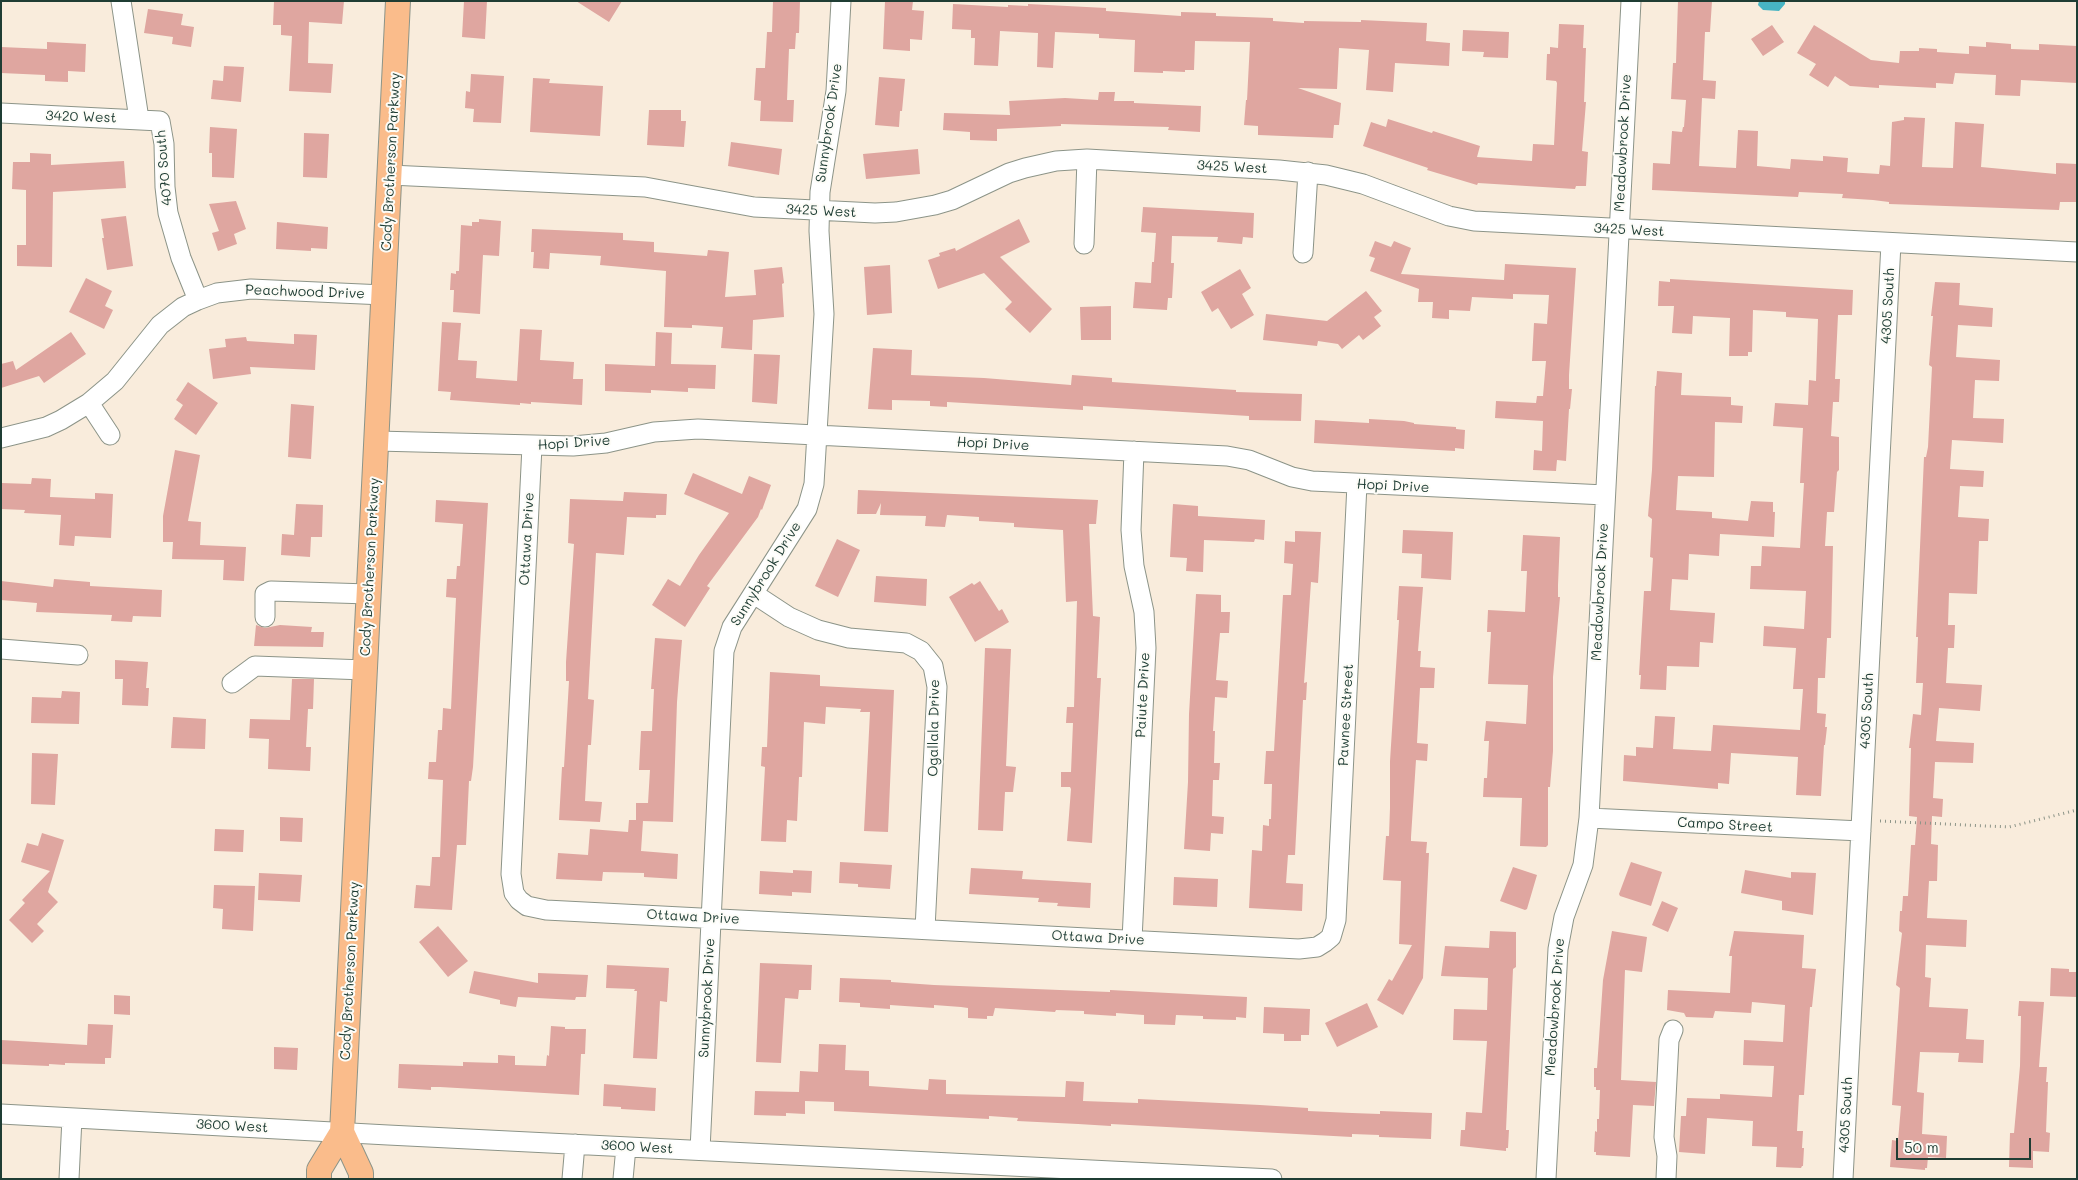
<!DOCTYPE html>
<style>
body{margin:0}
#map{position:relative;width:2078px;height:1180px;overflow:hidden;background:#f9ecdc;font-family:Mali,sans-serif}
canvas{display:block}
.frame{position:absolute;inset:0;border:2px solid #1f3d34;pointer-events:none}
.scale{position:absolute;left:1896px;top:1138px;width:135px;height:22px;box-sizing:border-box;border:2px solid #1f3d34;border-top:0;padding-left:6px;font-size:15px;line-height:18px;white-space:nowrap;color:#1f3d34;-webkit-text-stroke:4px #fdfcf7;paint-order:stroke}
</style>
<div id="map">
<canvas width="2078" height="1180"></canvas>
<div class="frame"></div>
<div class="scale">50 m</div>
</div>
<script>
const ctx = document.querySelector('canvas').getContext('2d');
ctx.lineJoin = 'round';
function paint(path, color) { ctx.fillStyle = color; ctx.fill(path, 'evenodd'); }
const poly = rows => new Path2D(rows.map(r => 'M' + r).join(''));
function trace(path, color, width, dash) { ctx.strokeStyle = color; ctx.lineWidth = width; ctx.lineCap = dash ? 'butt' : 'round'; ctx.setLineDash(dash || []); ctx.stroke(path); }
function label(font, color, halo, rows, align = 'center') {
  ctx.font = font + ' Mali,sans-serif'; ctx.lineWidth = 4; ctx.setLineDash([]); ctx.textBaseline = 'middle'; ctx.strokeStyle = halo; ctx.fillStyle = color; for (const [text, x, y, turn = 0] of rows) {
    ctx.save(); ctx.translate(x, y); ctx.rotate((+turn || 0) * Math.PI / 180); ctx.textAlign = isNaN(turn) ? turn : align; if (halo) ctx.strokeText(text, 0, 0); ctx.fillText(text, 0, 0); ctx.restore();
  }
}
paint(poly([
 [1759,1,1785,1,1785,4,1779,11,1763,10,1758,5]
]), '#47b4c3');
paint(poly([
 [274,1,344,1,342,24,309,22,308,63,333,64,331,93,289,91,292,36,281,35,281,25,273,25],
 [464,1,487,1,485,39,462,37],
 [576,1,622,1,609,22],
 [773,1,800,1,799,33,796,33,795,49,789,49,787,100,794,100,793,122,760,121,761,101,754,100,756,68,765,68,767,32,772,32],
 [885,1,913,1,912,10,924,11,922,40,910,39,910,51,883,49],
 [1678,1,1712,1,1710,32,1705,32,1703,80,1716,81,1715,99,1702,98,1699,166,1736,168,1738,130,1758,131,1757,166,1790,169,1791,159,1823,161,1823,156,1848,158,1847,172,1879,174,1880,165,1890,166,1892,122,1904,120,1904,117,1925,118,1922,167,1953,168,1955,122,1984,124,1981,167,2056,174,2056,163,2077,164,2077,201,2076,202,2060,202,2059,210,1889,204,1889,202,1873,200,1842,198,1843,194,1799,192,1798,197,1652,190,1653,163,1670,164,1672,131,1682,132,1683,127,1684,127,1686,100,1671,99,1673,63,1676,63],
 [953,4,1008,7,1008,5,1028,6,1028,4,1106,8,1106,11,1181,16,1181,12,1216,13,1216,16,1273,18,1273,21,1304,23,1304,21,1361,22,1361,20,1427,23,1426,41,1450,43,1449,66,1395,63,1393,92,1366,90,1369,50,1339,48,1337,89,1298,88,1341,103,1339,125,1334,125,1333,138,1258,135,1258,126,1244,125,1246,100,1247,100,1250,42,1195,41,1194,70,1185,70,1185,72,1163,71,1163,73,1134,72,1135,40,1099,38,1099,34,1055,32,1053,68,1037,67,1038,33,1000,31,998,66,974,65,975,38,971,38,971,30,952,29],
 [148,9,183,14,181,25,194,27,191,47,172,44,173,37,144,33],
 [1559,24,1584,25,1583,48,1586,48,1584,102,1586,102,1582,151,1588,152,1586,186,1576,186,1575,189,1478,183,1477,185,1427,170,1428,168,1363,146,1371,122,1386,127,1388,119,1432,133,1433,131,1480,146,1477,157,1532,161,1533,144,1554,145,1557,83,1556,81,1546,80,1547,54,1550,54,1550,47,1558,48],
 [1772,25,1784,42,1763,56,1751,39],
 [1814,25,1871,60,1899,63,1900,51,1919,51,1919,48,1937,49,1937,52,1969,54,1969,46,1986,47,1986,42,2011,44,2011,49,2039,50,2039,44,2077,46,2077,83,2021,80,2020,96,1995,95,1996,75,1955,73,1953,84,1936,83,1936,88,1879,85,1879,88,1850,86,1835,76,1828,87,1809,75,1816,64,1797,53],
 [1463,30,1509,32,1508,58,1483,57,1484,52,1462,51],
 [47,42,86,44,85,72,68,71,68,82,45,81,45,75,1,73,1,47,47,49],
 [224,66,244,67,241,102,211,99,213,80,223,81],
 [471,74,504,76,501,123,473,122,474,109,465,108,466,91,470,92],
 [879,77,905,79,902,111,900,111,899,127,875,125],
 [533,78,550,79,549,83,603,86,600,136,530,132],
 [1099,92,1115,92,1114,101,1134,101,1134,103,1201,106,1200,132,1168,130,1169,127,1061,124,1061,126,997,129,997,141,970,140,970,132,943,130,944,113,1010,115,1009,101,1065,98,1098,100],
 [649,110,681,110,681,121,686,121,684,147,647,145],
 [210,127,237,129,234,178,212,177,212,153,209,153],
 [304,133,329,134,327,178,303,177],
 [731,142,782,149,779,175,728,166],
 [918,149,920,174,866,179,863,154],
 [30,153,51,154,51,165,124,161,126,188,53,192,52,267,17,266,17,245,26,245,26,190,12,189,13,162,30,162],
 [236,201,246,229,234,234,237,244,218,251,212,233,219,231,209,204],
 [1143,207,1254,213,1253,238,1243,237,1242,244,1217,242,1218,237,1172,236,1171,263,1174,263,1172,298,1168,298,1167,310,1133,308,1135,282,1151,283,1152,262,1154,262,1156,233,1141,232],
 [126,216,133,266,107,270,102,238,104,238,101,219],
 [479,219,501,221,499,256,483,255,480,314,453,312,454,290,450,290,451,273,456,274,456,271,459,271,461,225,472,226,472,222,479,222],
 [1019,219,1030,242,1000,257,1052,309,1030,333,1005,309,1012,302,984,273,938,289,928,260,940,256,939,253,955,248,956,251],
 [277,222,328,227,327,249,311,248,311,251,276,249],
 [532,229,623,233,623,240,654,242,654,252,707,256,708,250,729,252,725,297,756,295,754,270,782,267,784,283,782,284,784,317,753,320,752,350,721,348,723,327,692,325,692,328,664,327,666,271,600,265,601,256,550,253,549,269,533,268,534,252,531,252],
 [1375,241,1391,247,1394,241,1411,248,1401,274,1504,280,1505,264,1576,268,1569,375,1569,389,1572,389,1570,409,1569,409,1566,461,1557,460,1556,471,1533,470,1534,450,1542,451,1543,421,1495,418,1496,401,1536,403,1537,396,1543,396,1546,361,1532,361,1534,323,1547,324,1549,295,1513,294,1513,299,1472,297,1470,311,1449,310,1449,319,1432,318,1433,302,1418,302,1419,289,1370,271,1375,258,1369,256],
 [890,265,892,313,867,315,864,267],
 [1240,269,1251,288,1242,294,1254,315,1231,329,1218,308,1212,312,1201,292],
 [86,278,112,291,105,306,113,310,104,329,69,312],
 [1670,279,1853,290,1852,315,1838,315,1835,379,1840,379,1839,402,1833,402,1831,436,1839,437,1839,470,1837,472,1834,512,1827,512,1825,546,1833,546,1831,638,1827,638,1825,678,1818,678,1817,713,1826,714,1825,727,1827,727,1825,745,1824,745,1821,796,1796,795,1798,757,1731,753,1729,784,1718,783,1718,789,1623,781,1624,755,1636,756,1636,747,1653,748,1655,716,1675,717,1673,749,1711,751,1713,725,1800,730,1803,689,1793,689,1796,648,1763,646,1764,626,1804,629,1806,591,1750,589,1751,566,1761,566,1762,546,1800,548,1804,483,1800,483,1803,428,1773,426,1775,403,1808,405,1809,380,1816,381,1818,319,1786,317,1786,312,1753,310,1752,352,1748,352,1748,356,1729,356,1730,318,1693,316,1692,334,1672,333,1674,306,1658,306,1659,281,1670,282],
 [1935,282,1960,283,1959,305,1993,308,1992,327,1958,325,1956,357,2000,360,1999,381,1975,380,1973,418,2004,419,2003,443,1952,440,1950,469,1984,471,1983,487,1960,486,1958,517,1989,519,1988,541,1979,541,1977,594,1949,593,1948,625,1955,625,1954,648,1948,648,1946,683,1982,685,1980,711,1939,708,1936,741,1974,743,1973,763,1935,762,1933,798,1943,799,1942,817,1932,816,1931,844,1938,845,1937,881,1929,881,1927,918,1967,920,1966,947,1926,945,1925,977,1931,978,1929,1007,1968,1009,1966,1039,1984,1040,1983,1063,1958,1062,1959,1053,1920,1052,1917,1092,1924,1093,1922,1134,1947,1136,1946,1158,1928,1157,1927,1168,1925,1168,1925,1170,1890,1167,1892,1140,1898,1141,1901,1106,1892,1105,1900,988,1896,985,1902,933,1899,931,1900,911,1902,911,1903,896,1908,896,1911,845,1915,845,1917,817,1909,816,1911,748,1909,748,1913,714,1921,715,1923,683,1916,683,1918,637,1916,637,1924,457,1926,457,1928,447,1932,367,1929,365,1933,316,1931,316],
 [1366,291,1382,311,1374,317,1381,326,1363,340,1359,335,1342,349,1338,344,1318,341,1317,346,1263,340,1266,314,1327,321],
 [1111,306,1111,340,1081,340,1080,307],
 [442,322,461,323,458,360,477,361,476,378,517,381,520,329,542,330,540,360,574,362,573,379,583,379,582,405,531,402,531,404,520,403,520,405,450,400,451,392,438,391],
 [71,332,86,354,44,383,39,376,1,388,1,364,13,361,16,370],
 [656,332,672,333,671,364,716,365,715,389,688,388,688,392,651,390,651,393,605,391,605,364,655,366],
 [294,334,317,335,315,370,250,367,251,374,213,379,209,349,226,347,225,339,246,337,247,341,294,344],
 [873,348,912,350,911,375,984,378,1071,385,1072,375,1112,378,1112,382,1236,390,1236,392,1302,394,1301,421,1249,420,1249,416,1083,406,1083,410,947,402,947,407,930,406,930,401,892,400,892,410,868,409],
 [754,354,780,355,777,404,752,402],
 [1657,371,1682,373,1681,395,1731,397,1731,405,1743,406,1742,423,1715,422,1714,477,1678,476,1676,510,1712,512,1712,518,1748,521,1751,501,1773,502,1773,512,1775,512,1774,537,1720,534,1719,556,1689,554,1688,580,1672,579,1670,610,1715,613,1713,643,1700,642,1699,667,1667,666,1666,690,1640,689,1641,675,1639,675,1644,591,1651,591,1653,558,1650,557,1652,519,1648,516,1652,470,1655,386,1656,386],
 [188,382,218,403,196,435,174,419,183,405,176,400],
 [291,404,314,406,311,459,288,457],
 [1369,419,1404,421,1414,423,1414,424,1456,427,1456,429,1465,430,1464,449,1455,448,1455,451,1314,443,1315,420,1369,423],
 [175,450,200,455,188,521,201,522,200,545,246,547,244,581,223,580,224,560,172,559,173,542,163,542,163,516],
 [693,473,742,494,749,476,771,485,762,510,761,509,758,517,707,586,710,588,685,627,652,605,668,579,680,586,699,555,729,513,684,494],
 [32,478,51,479,50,497,95,499,95,493,113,494,111,538,75,536,74,546,59,545,61,515,24,513,25,510,1,509,2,483,31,484],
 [858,490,1098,500,1096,524,1089,524,1093,616,1100,617,1097,678,1101,678,1092,843,1067,841,1071,789,1070,787,1061,787,1061,772,1071,772,1073,723,1066,723,1067,707,1074,707,1077,601,1066,602,1063,530,1014,527,1014,523,979,521,979,517,947,515,945,527,925,526,926,516,880,515,881,503,876,514,857,514],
 [624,492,667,494,666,515,656,515,656,518,627,517,624,555,596,553,588,699,594,700,591,745,588,745,585,801,602,802,600,822,559,820,562,767,564,767,569,681,566,681,566,662,574,544,568,543,570,499,623,501],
 [436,500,488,503,473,767,471,781,469,781,466,845,457,845,452,910,414,908,416,885,430,886,432,857,440,857,443,780,428,779,429,762,436,762,438,730,442,730,443,708,451,709,456,598,446,597,447,579,456,579,457,566,460,566,463,524,435,522],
 [296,504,323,505,322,537,311,537,310,557,281,555,282,534,294,535],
 [1173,504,1198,506,1198,516,1265,520,1264,540,1255,539,1254,542,1204,540,1203,572,1186,571,1187,558,1170,557],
 [1403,530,1453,532,1451,580,1421,578,1422,554,1402,553],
 [1295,531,1321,532,1318,583,1311,582,1304,683,1307,682,1306,700,1303,700,1295,855,1288,855,1286,883,1303,884,1302,911,1249,908,1252,850,1262,851,1263,825,1269,826,1269,819,1271,819,1272,784,1264,784,1266,751,1274,751,1283,595,1291,595,1293,564,1284,563,1285,541,1295,542],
 [1523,535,1560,537,1558,585,1558,597,1560,597,1553,677,1553,751,1550,787,1548,787,1548,845,1546,847,1520,846,1522,798,1483,797,1484,778,1487,778,1489,741,1484,741,1486,721,1526,724,1528,685,1488,684,1491,632,1487,632,1488,610,1525,612,1527,571,1521,571],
 [837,539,860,550,838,597,815,586],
 [876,576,927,579,926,606,874,602],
 [54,579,90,582,90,586,162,590,161,617,133,616,132,622,111,621,112,615,36,612,37,603,1,600,1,581,53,587],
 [980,581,999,611,1002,609,1009,622,975,642,949,597,972,583,974,585],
 [1399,586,1423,587,1418,651,1421,651,1420,667,1435,668,1434,688,1420,688,1417,743,1428,744,1427,761,1416,760,1411,837,1411,841,1427,842,1426,853,1429,853,1423,978,1403,1015,1377,1000,1389,979,1392,981,1412,945,1399,944,1401,881,1383,880,1386,836,1389,836,1390,808,1390,761,1399,620,1397,620],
 [1196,594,1221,595,1221,612,1230,612,1229,633,1220,633,1216,680,1228,681,1227,698,1215,697,1213,731,1215,731,1214,763,1220,763,1219,780,1213,780,1212,816,1224,817,1223,834,1211,833,1210,851,1184,849,1188,782,1189,714],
 [256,625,265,628,280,625,312,627,311,632,324,632,323,647,254,646],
 [655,638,682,640,677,702,673,822,643,821,641,851,678,854,677,879,644,877,644,873,603,872,602,881,556,879,558,853,588,855,590,829,628,832,629,820,636,820,636,803,648,803,650,770,639,770,641,731,652,731,654,689,651,689],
 [985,648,1011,649,1006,766,1016,767,1013,792,1005,792,1003,831,978,830],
 [115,660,148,662,146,688,149,688,148,706,122,705,123,679,115,679],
 [770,672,820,675,820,686,894,690,888,832,864,831,870,712,860,712,861,709,826,707,825,724,804,722,802,777,799,777,797,821,787,820,786,842,761,841,765,767,761,766,762,747,767,747],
 [292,679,314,679,313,709,308,709,306,747,311,747,310,771,268,769,269,739,249,738,250,719,290,720],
 [62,691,80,692,79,724,31,723,32,697,61,698],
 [173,717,206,719,205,749,171,748],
 [32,753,58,754,55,805,31,804],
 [280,817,303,818,302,842,280,841],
 [215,829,244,830,243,852,214,851],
 [42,833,64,840,48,892,58,902,37,924,44,931,32,943,9,920,25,903,22,900,50,871,21,862,27,843,38,846],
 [840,862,892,865,890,889,858,887,858,884,839,883],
 [1631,862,1662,872,1651,906,1620,896,1619,894],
 [1513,867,1537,875,1527,909,1525,910,1500,901],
 [971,868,1023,871,1022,879,1091,883,1090,908,1057,906,1058,903,1038,902,1039,898,969,894],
 [793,870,812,871,811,893,792,892,792,896,759,894,760,871,793,873],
 [1745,870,1791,878,1791,872,1816,873,1813,915,1782,910,1782,901,1741,893],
 [259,873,302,875,300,902,258,900],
 [1174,877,1218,879,1217,907,1173,905],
 [214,885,255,886,253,931,222,929,223,909,213,908],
 [1662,901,1678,908,1668,932,1652,925],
 [438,926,468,961,448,977,419,942],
 [1490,931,1516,932,1516,967,1513,969,1506,1130,1509,1130,1508,1148,1506,1148,1506,1151,1460,1146,1461,1130,1465,1130,1466,1112,1482,1113,1487,1041,1453,1040,1454,1009,1487,1010,1488,978,1441,976,1445,946,1489,948],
 [1612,931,1647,937,1642,972,1625,970,1621,1080,1656,1082,1654,1106,1633,1105,1630,1157,1596,1155,1596,1152,1594,1152,1595,1131,1597,1132,1597,1119,1599,1119,1600,1090,1596,1090,1596,1087,1594,1087,1594,1068,1597,1068,1603,980],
 [1734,931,1804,935,1802,968,1816,969,1812,1007,1810,1007,1804,1095,1799,1095,1797,1131,1803,1131,1802,1148,1804,1148,1803,1166,1802,1166,1801,1168,1776,1167,1777,1147,1752,1146,1753,1121,1707,1118,1705,1154,1679,1152,1681,1116,1686,1116,1687,1098,1720,1099,1720,1094,1772,1097,1774,1066,1743,1065,1744,1040,1783,1042,1785,1005,1752,1002,1751,1013,1715,1011,1713,1018,1686,1017,1684,1013,1667,1010,1668,990,1730,993,1732,956,1729,956],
 [760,963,812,965,811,990,799,990,798,999,785,998,781,1063,756,1062],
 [607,965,669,968,667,1002,660,1001,657,1059,633,1058,637,991,634,991,635,989,606,988],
 [2051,968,2069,969,2069,972,2077,972,2077,997,2050,996],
 [474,971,538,983,538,973,588,975,586,997,576,997,575,1000,518,997,516,1007,500,1004,500,1000,469,993],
 [840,978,891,980,891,982,934,985,1110,992,1110,990,1247,997,1246,1018,1236,1017,1236,1020,1203,1019,1203,1016,1176,1015,1175,1025,1144,1024,1144,1015,1116,1013,1116,1016,1084,1014,1084,1011,1056,1010,1055,1012,995,1008,993,1016,987,1016,987,1019,968,1018,968,1008,961,1007,934,1005,934,1008,890,1005,890,1009,860,1007,860,1003,839,1002],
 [114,995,130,996,130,1015,114,1014],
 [2019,1001,2044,1002,2039,1067,2047,1067,2046,1082,2048,1082,2046,1132,2050,1133,2049,1152,2033,1151,2033,1168,2009,1167,2010,1133,2014,1133,2020,1066,2021,1016,2018,1016],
 [1367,1003,1378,1027,1337,1047,1325,1023],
 [1264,1007,1310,1009,1309,1035,1301,1035,1301,1041,1284,1041,1284,1034,1263,1033],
 [88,1024,113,1025,111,1058,105,1058,105,1064,65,1063,65,1065,49,1064,49,1066,1,1064,1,1040,87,1045],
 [551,1026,565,1027,565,1029,586,1029,585,1054,581,1054,579,1095,440,1087,431,1087,431,1090,398,1088,399,1064,463,1066,463,1062,498,1063,498,1055,515,1056,515,1065,546,1066,547,1055,549,1056],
 [819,1044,846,1045,845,1070,869,1071,869,1086,928,1090,929,1079,946,1080,946,1094,1065,1097,1066,1081,1084,1082,1083,1101,1138,1103,1138,1099,1260,1105,1308,1108,1308,1111,1352,1113,1380,1114,1380,1111,1432,1113,1431,1139,1379,1137,1379,1135,1352,1134,1352,1137,1111,1124,1111,1126,1078,1124,1017,1121,1018,1118,989,1116,989,1119,834,1111,834,1102,805,1101,805,1114,786,1113,786,1116,754,1115,755,1091,799,1092,800,1071,818,1072],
 [274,1047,298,1048,297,1070,274,1069],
 [604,1084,656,1088,655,1111,621,1109,621,1107,603,1106]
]), '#dfa6a0');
const minor = poly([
 [121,1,139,119],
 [1,113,160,121,164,144,165,187,168,213,181,258,198,300],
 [390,175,645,187,754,207,875,213,896,212,935,205,952,200,1009,173,1025,168,1056,161,1087,159,1279,170,1326,175,1363,184,1449,216,1474,221,2077,252],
 [1084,244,1087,159],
 [1303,253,1308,172],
 [89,403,110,435],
 [1,438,46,427,61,420,89,403,115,381,160,325,183,307,198,300,217,293,251,289,384,295],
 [377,441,573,446,606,443,654,432,698,429,1227,456,1249,460,1292,477,1312,481,1605,495],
 [532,446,511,874,514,893,519,900,527,906,546,910,1299,949,1317,947,1325,942,1331,937,1336,920,1357,484],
 [754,594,789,617,818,630,849,638,906,643,921,651,933,666,937,687,925,929],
 [265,617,265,594,271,591,369,594],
 [1,649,78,655],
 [232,683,255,666,365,670],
 [1589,818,1861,831],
 [1132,940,1146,648,1144,612,1134,566,1131,530,1134,451],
 [1,1114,388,1135,1272,1179],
 [700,1150,724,651,732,627,807,509,814,484,824,314,819,231,820,192,836,91,841,1],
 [69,1179,72,1118],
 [572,1179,575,1144],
 [623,1179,626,1147],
 [1546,1179,1558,949,1564,917,1583,865,1589,818,1631,1],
 [1666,1179,1667,1156,1664,1137,1669,1040,1673,1030],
 [1843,1179,1891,243]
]);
const major = poly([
 [342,1132,361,1173,361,1179],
 [319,1179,319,1170,342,1132,398,1]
]);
trace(minor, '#8c9488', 21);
trace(major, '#8c9488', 26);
trace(poly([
 [1880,821,2009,827,2077,810]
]), '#8c9488', 3, [1, 4]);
trace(minor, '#fff', 19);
trace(major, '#fabc8b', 24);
label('14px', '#1f3d34', '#fdfcf7', [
 ["3420 West",81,117,2],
 ["Sunnybrook Drive",829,123,-82],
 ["Meadowbrook Drive",1623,143,-87],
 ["Cody Brotherson Parkway",391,162,-87],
 ["3425 West",1232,167,3],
 ["4070 South",164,168,-95],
 ["3425 West",821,211,3],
 ["3425 West",1629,230,3],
 ["Peachwood Drive",305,292,2],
 ["4305 South",1888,306,-87],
 ["Hopi Drive",574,443,-4],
 ["Hopi Drive",993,444,3],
 ["Hopi Drive",1393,486,3],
 ["Ottawa Drive",527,539,-87],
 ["Cody Brotherson Parkway",370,567,-87],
 ["Sunnybrook Drive",766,574,-58],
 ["Meadowbrook Drive",1600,592,-87],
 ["Paiute Drive",1143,695,-87],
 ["4305 South",1867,711,-87],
 ["Pawnee Street",1346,715,-87],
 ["Ogallala Drive",934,728,-89],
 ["Campo Street",1725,825,3],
 ["Ottawa Drive",693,917,3],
 ["Ottawa Drive",1098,938,3],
 ["Cody Brotherson Parkway",350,971,-87],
 ["Sunnybrook Drive",707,998,-87],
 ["Meadowbrook Drive",1555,1007,-86],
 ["4305 South",1846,1115,-87],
 ["3600 West",232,1126,3],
 ["3600 West",637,1147,3]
]);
</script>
